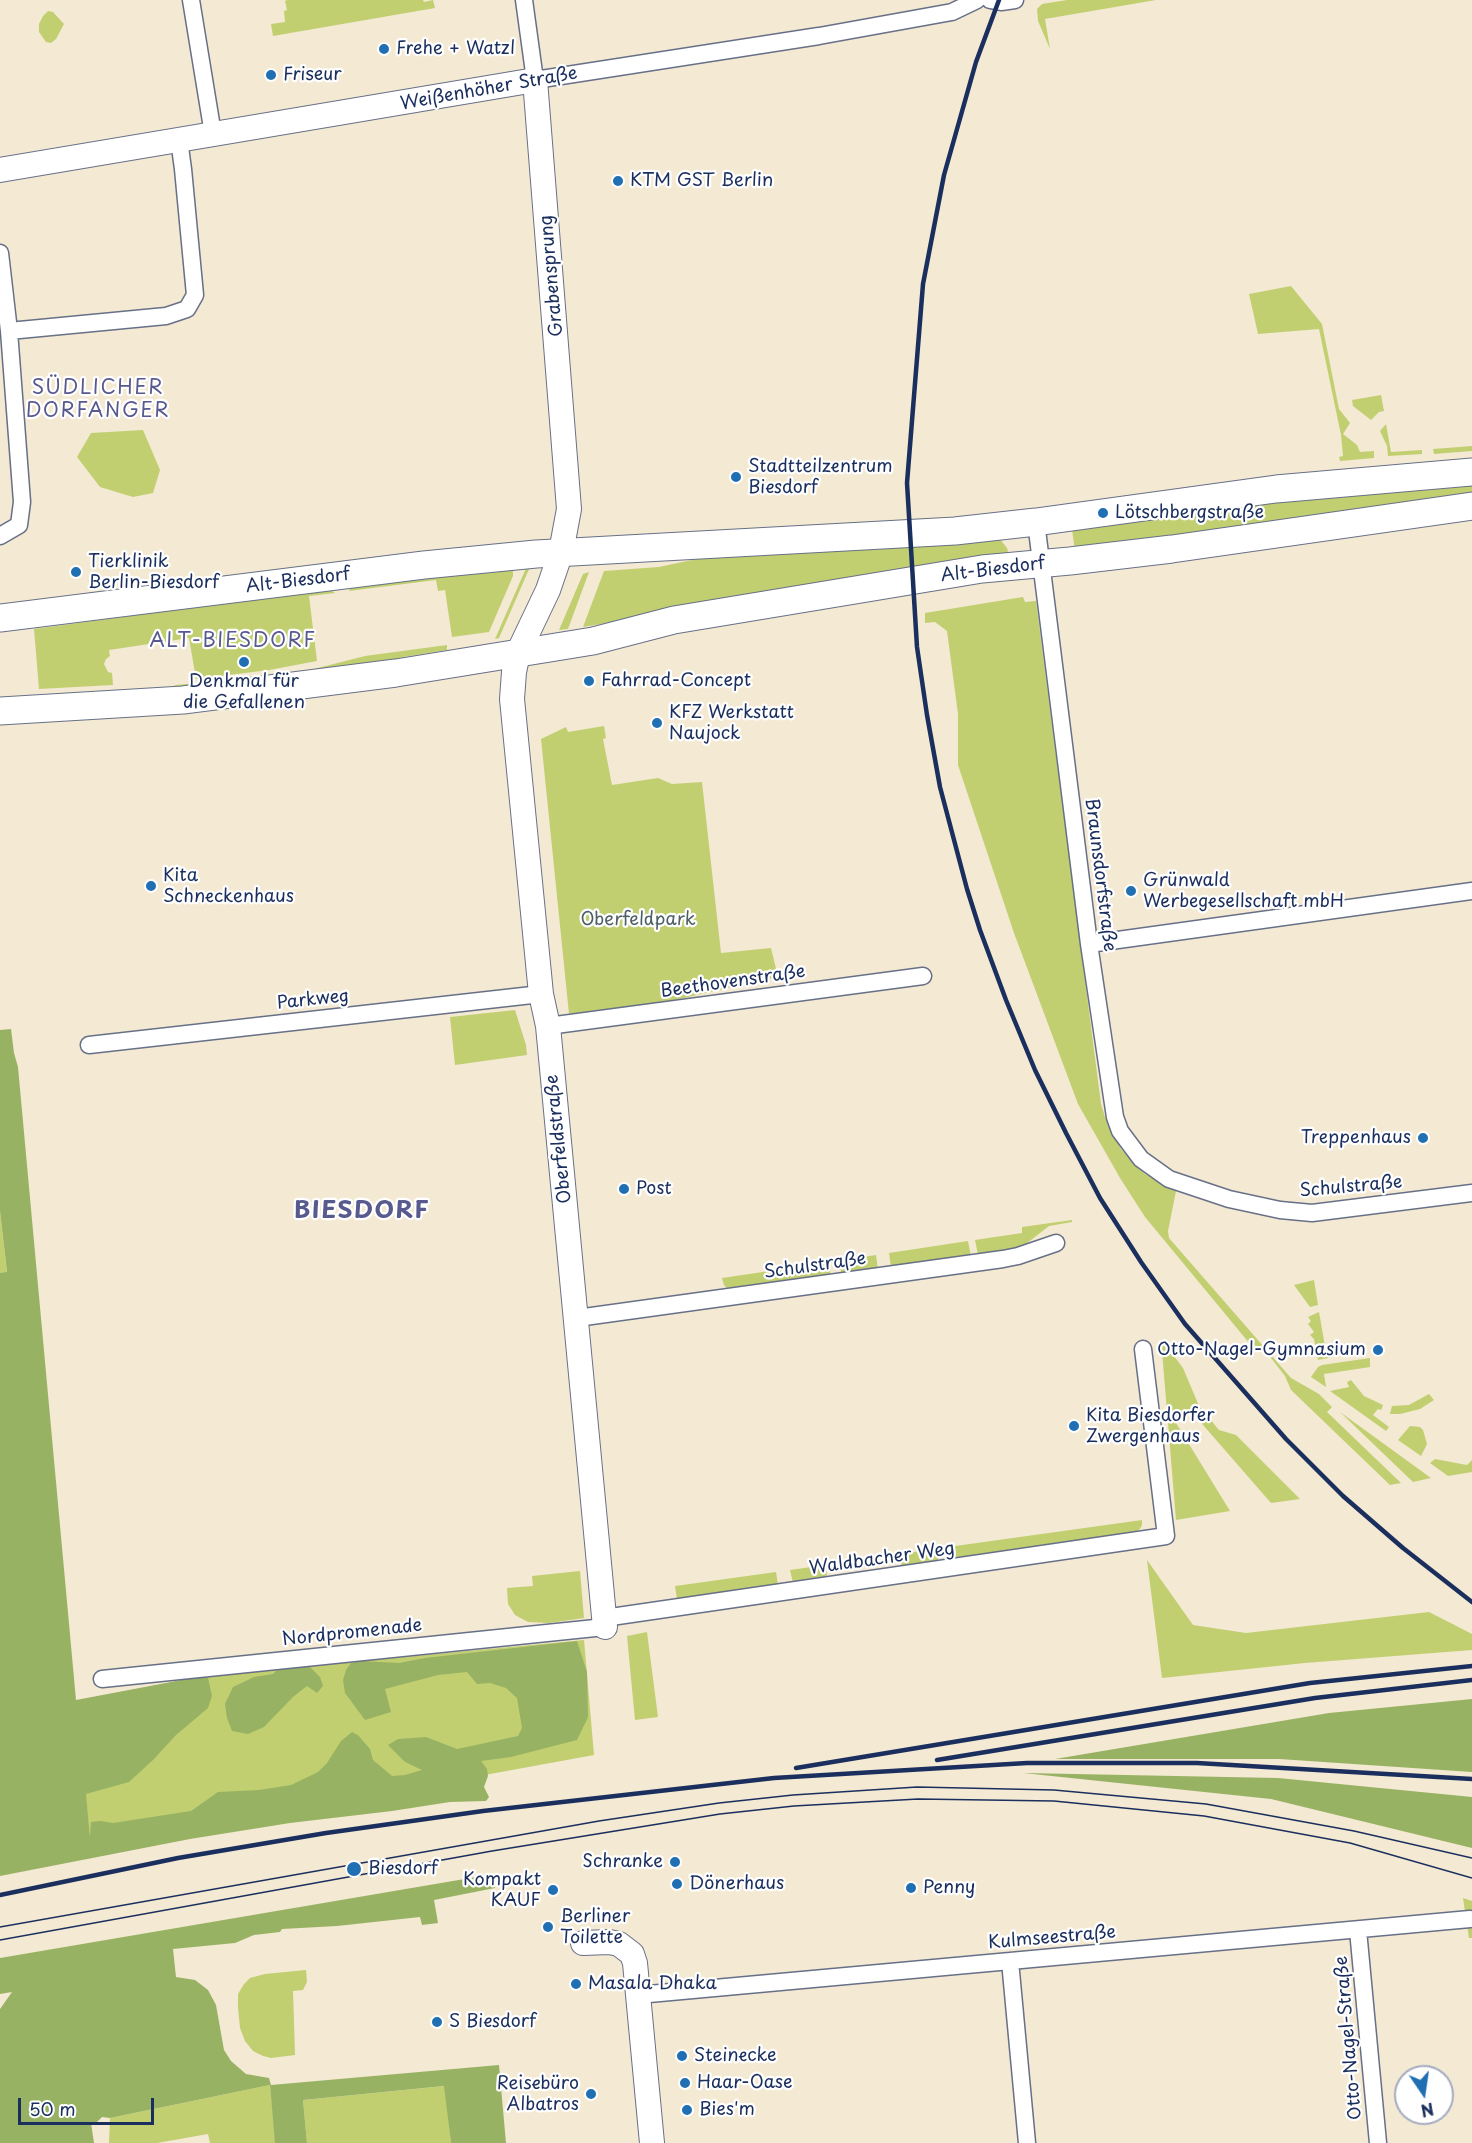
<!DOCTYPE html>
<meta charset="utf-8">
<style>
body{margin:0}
#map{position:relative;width:1472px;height:2143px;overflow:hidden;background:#f4e9d3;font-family:"Playpen Sans",sans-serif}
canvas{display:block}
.north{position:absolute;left:1394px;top:2065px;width:60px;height:60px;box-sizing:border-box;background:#fff;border:2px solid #a4acbf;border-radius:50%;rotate:167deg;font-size:16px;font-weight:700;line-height:24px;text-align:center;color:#1b2f5e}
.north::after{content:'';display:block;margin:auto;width:21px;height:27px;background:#1f6fb2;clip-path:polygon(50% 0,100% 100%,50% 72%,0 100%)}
.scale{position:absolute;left:18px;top:2098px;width:136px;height:27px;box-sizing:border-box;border:3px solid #1b2f5e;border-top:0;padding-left:8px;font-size:18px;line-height:21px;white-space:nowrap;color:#1b2f5e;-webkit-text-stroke:4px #fff;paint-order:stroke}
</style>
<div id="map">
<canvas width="1472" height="2143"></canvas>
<div class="north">N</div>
<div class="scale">50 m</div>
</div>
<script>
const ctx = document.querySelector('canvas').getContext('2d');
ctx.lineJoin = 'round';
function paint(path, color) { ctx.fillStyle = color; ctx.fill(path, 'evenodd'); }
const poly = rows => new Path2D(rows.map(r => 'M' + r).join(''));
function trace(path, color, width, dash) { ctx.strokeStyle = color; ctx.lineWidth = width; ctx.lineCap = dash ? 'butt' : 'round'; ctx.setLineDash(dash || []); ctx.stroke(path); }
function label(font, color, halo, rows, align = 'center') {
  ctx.font = font + ' "Playpen Sans",sans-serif'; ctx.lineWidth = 4.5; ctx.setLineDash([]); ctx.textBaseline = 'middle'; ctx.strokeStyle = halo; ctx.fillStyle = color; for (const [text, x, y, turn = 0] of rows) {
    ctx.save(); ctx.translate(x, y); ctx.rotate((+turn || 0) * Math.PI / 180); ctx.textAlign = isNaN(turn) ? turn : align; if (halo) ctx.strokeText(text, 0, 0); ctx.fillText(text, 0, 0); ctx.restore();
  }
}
paint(poly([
 [287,0,423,0,424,2,433,0,435,8,273,36,271,24,285,22,284,11,287,10,285,1],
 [1067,0,1156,0,1045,19,1050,49,1038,21,1037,9,1042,4],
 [48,11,53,12,64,24,56,39,51,43,46,42,39,32,39,24,43,16],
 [1291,286,1322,324,1339,409,1350,423,1343,434,1357,445,1360,452,1374,451,1374,458,1340,461,1339,457,1343,456,1341,435,1319,329,1258,334,1249,294],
 [1381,395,1384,411,1379,412,1371,420,1353,406,1352,400],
 [1386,424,1391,452,1422,450,1422,454,1388,456,1387,446,1380,431],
 [143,430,160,470,153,493,133,497,100,487,77,457,91,433],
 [1472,446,1472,451,1434,454,1433,449],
 [1472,484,1472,496,1075,552,1072,529,1262,503],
 [999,538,1007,548,1008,551,1004,557,583,627,604,571,659,567,706,557],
 [527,566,530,567,499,638,495,639],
 [513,568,513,576,489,632,452,637,445,590,438,591,436,580,349,591,352,585],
 [589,572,568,629,559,630,583,574],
 [329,589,335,593,309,596,317,661,269,670,196,679,189,638,109,650,110,656,106,659,104,664,108,672,112,673,113,685,39,689,34,629],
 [1023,597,1025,602,1036,601,1101,1104,1105,1117,1121,1149,1138,1168,1145,1174,1176,1191,1168,1231,1169,1238,1291,1378,1319,1394,1332,1407,1327,1412,1401,1483,1390,1485,1291,1390,1285,1376,1264,1349,1250,1344,1145,1217,1120,1178,1078,1104,1014,933,958,765,958,714,947,631,935,622,925,623,925,613],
 [447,645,447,650,403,657,383,663,167,689,176,685,233,680,310,670,365,656],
 [604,726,606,738,603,739,612,785,658,778,672,784,702,782,721,953,771,948,778,977,670,1001,569,1014,541,739,566,727,568,732],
 [515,1010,526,1045,527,1055,455,1065,450,1017],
 [0,1211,7,1273,0,1273],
 [1072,1220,1072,1222,1049,1226,1022,1247,1014,1250,978,1255,975,1240,1022,1233,1022,1227],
 [968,1241,971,1256,891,1268,889,1253],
 [876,1255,878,1270,842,1275,838,1261],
 [831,1262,830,1274,824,1278,729,1290,724,1285,722,1278],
 [1314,1280,1318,1305,1310,1307,1294,1285],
 [1319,1312,1325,1346,1332,1345,1333,1357,1318,1360,1314,1339,1310,1335,1314,1332,1308,1324,1311,1321,1308,1317],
 [1161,1339,1183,1368,1199,1406,1219,1430,1236,1435,1300,1499,1271,1503,1190,1410,1185,1411,1175,1419,1176,1423,1230,1511,1176,1520],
 [1370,1358,1370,1367,1324,1374,1326,1387,1311,1377,1318,1367,1322,1365],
 [1351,1380,1364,1396,1383,1405,1381,1410,1378,1409,1373,1415,1389,1427,1386,1431,1330,1391,1349,1387,1347,1382],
 [1429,1394,1434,1400,1420,1409,1400,1414,1390,1414,1392,1406,1409,1405],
 [1340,1412,1431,1478,1413,1482],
 [1410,1426,1420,1427,1423,1430,1427,1444,1421,1456,1398,1440],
 [1435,1459,1467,1465,1472,1460,1472,1472,1448,1476,1430,1463],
 [1142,1520,1142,1525,1140,1529,1132,1534,951,1560,948,1547],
 [938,1549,938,1562,902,1567,898,1554],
 [1147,1560,1193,1625,1246,1633,1429,1612,1472,1634,1472,1650,1305,1663,1162,1678],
 [826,1565,827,1577,793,1583,790,1570],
 [580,1571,584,1618,549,1623,528,1622,515,1615,508,1604,507,1588,533,1586,532,1576],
 [776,1572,778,1585,677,1599,675,1586],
 [647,1632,658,1717,635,1720,627,1636],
 [584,1640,594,1755,91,1847,76,1701,203,1676],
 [1463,1898,1472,1901,1472,1938,1469,1938],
 [306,1970,307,1982,303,1990,293,1991,295,2055,271,2058,263,2056,253,2051,245,2041,240,2028,238,2008,238,1994,244,1984,250,1978,265,1974],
 [270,2085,276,2143,210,2143,208,2134,157,2143,109,2143,110,2118],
 [445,2086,451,2143,307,2143,303,2100]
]), '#c1cf71');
paint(poly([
 [11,1029,14,1053,18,1067,76,1700,203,1676,208,1678,212,1696,208,1708,176,1735,153,1760,129,1782,86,1794,90,1837,91,1822,101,1821,113,1823,191,1811,218,1792,259,1790,291,1785,318,1772,327,1763,341,1741,352,1732,358,1735,370,1749,373,1760,392,1776,405,1775,422,1770,405,1762,388,1745,398,1739,426,1737,457,1749,518,1736,522,1728,517,1698,506,1688,490,1683,477,1684,467,1672,438,1675,385,1689,391,1712,365,1720,345,1693,343,1680,346,1670,351,1663,362,1661,399,1663,425,1658,577,1641,587,1672,588,1717,577,1740,511,1757,481,1761,487,1769,488,1776,484,1787,489,1797,486,1801,450,1802,392,1811,290,1823,190,1839,0,1876,0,1273,7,1272,0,1211,0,1030],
 [309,1666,320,1677,323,1686,317,1693,307,1686,293,1697,264,1727,248,1734,232,1731,227,1718,225,1704,233,1687,254,1677,273,1674,278,1669],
 [1472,1699,1472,1772,1279,1759,1055,1759,1329,1713],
 [1023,1773,1278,1778,1472,1797,1472,1848,1271,1799],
 [494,1874,495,1888,434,1900,438,1923,422,1925,420,1917,337,1926,282,1929,280,1932,254,1935,235,1943,173,1949,176,1977,195,1980,208,1990,216,2005,224,2050,231,2061,246,2074,269,2078,271,2085,499,2065,506,2143,451,2143,444,2086,303,2100,307,2143,275,2143,270,2085,110,2118,102,2117,97,2122,91,2123,94,2143,0,2143,0,2009,12,1992,0,1994,0,1958]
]), '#98b263');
const street = poly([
 [191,0,213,134],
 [524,0,535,80,819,36,952,12,977,0],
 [990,0,1001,2,1015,0],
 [0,253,9,331,22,502,19,525,0,536],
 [9,331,166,316,187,309,195,295,183,169,179,140],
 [1036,522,1089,944,1115,1117,1120,1131,1141,1159,1169,1179,1229,1199,1280,1210,1312,1213,1472,1193],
 [1089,944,1472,891],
 [548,1026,923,976],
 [89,1045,541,994],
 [577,1318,1003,1259,1018,1256,1056,1243],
 [604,1618,1166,1536,1143,1349],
 [102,1679,605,1627],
 [1358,1930,1378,2143],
 [1010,1961,1027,2143],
 [638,1995,1470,1919]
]);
const secondary = poly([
 [0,170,535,80,569,509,561,552,548,590,518,653,514,672,512,699,541,994,548,1026,605,1627],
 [583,1943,609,1942,619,1944,632,1954,635,1963,652,2143]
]);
const primary = poly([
 [0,618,424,565,536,554,955,531,1036,522,1276,489,1472,472],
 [0,711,183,700,396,673,593,641,674,620,982,569,1070,561,1172,549,1472,506]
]);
trace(street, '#677087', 19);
trace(secondary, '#677087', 26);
trace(primary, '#677087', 29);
trace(street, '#fff', 16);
trace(secondary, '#fff', 24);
trace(primary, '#fff', 27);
trace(poly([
 [0,1927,599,1821,719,1803,793,1795,917,1787,1054,1790,1206,1804,1354,1831,1472,1858],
 [0,1940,492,1851,720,1814,794,1806,918,1799,1054,1801,1204,1816,1350,1843,1472,1878]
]), '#1b2f5e', 1.5);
trace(poly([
 [999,0,976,62,944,175,923,284,907,483,917,647,927,715,940,787,967,889,980,930,1006,1000,1035,1070,1066,1133,1100,1198,1141,1262,1185,1324,1286,1439,1343,1496,1403,1548,1472,1602],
 [937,1760,1315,1698,1472,1680],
 [796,1768,1310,1683,1472,1666],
 [0,1895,178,1858,326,1833,483,1811,774,1778,1027,1763,1197,1763,1472,1779]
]), '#1b2f5e', 4.5);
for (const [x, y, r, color] of [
 [384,49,6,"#1f6fb2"],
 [271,75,6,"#1f6fb2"],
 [618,181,6,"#1f6fb2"],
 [736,477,6,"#1f6fb2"],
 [1103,513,6,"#1f6fb2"],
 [76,572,6,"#1f6fb2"],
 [244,662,6,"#1f6fb2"],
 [589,681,6,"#1f6fb2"],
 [657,723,6,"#1f6fb2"],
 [151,886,6,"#1f6fb2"],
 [1131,891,6,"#1f6fb2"],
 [1423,1138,6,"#1f6fb2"],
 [624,1189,6,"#1f6fb2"],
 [1378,1350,6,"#1f6fb2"],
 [1074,1426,6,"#1f6fb2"],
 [675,1862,6,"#1f6fb2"],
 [354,1869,8,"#1f6fb2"],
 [677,1884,6,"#1f6fb2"],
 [911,1888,6,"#1f6fb2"],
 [553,1890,6,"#1f6fb2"],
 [548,1927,6,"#1f6fb2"],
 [576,1984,6,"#1f6fb2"],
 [437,2022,6,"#1f6fb2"],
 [682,2056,6,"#1f6fb2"],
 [685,2083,6,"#1f6fb2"],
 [591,2094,6,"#1f6fb2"],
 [687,2110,6,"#1f6fb2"]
]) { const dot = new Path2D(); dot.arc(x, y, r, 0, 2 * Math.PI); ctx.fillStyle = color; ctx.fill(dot); trace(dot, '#fff', 2); }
label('18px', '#1b2f5e', '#fff', [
 ["Frehe + Watzl",396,49],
 ["Friseur",283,75],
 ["KTM GST Berlin",630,181],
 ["Stadtteilzentrum",748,467],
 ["Biesdorf",748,488],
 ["Lötschbergstraße",1115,513],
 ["Tierklinik",88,562],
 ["Berlin-Biesdorf",88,583],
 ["Fahrrad-Concept",601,681],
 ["Denkmal für",244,682,"center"],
 ["die Gefallenen",244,703,"center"],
 ["KFZ Werkstatt",669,713],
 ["Naujock",669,734],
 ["Kita",163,876],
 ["Schneckenhaus",163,897],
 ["Grünwald",1143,881],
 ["Werbegesellschaft mbH",1143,902],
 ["Treppenhaus",1411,1138,"right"],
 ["Post",636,1189],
 ["Otto-Nagel-Gymnasium",1366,1350,"right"],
 ["Kita Biesdorfer",1086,1416],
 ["Zwergenhaus",1086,1437],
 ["Schranke",663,1862,"right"],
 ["Biesdorf",368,1869],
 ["Kompakt",541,1880,"right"],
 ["KAUF",541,1901,"right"],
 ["Dönerhaus",689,1884],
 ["Penny",923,1888],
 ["Berliner",560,1917],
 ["Toilette",560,1938],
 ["Masala Dhaka",588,1984],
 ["S Biesdorf",449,2022],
 ["Steinecke",694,2056],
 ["Haar-Oase",697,2083],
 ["Reisebüro",579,2084,"right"],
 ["Albatros",579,2105,"right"],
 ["Bies'm",699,2110]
], 'left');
label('18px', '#1b2f5e', '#fff', [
 ["Weißenhöher Straße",489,89,-10],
 ["Grabensprung",552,276,-95],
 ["Alt-Biesdorf",993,570,-7],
 ["Alt-Biesdorf",298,581,-7],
 ["Braunsdorfstraße",1100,875,83],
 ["Beethovenstraße",733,982,-8],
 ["Parkweg",313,1000,-6],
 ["Oberfeldstraße",559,1139,-96],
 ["Schulstraße",1351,1187,-5],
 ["Schulstraße",815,1266,-8],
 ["Waldbacher Weg",882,1559,-8],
 ["Nordpromenade",352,1633,-6],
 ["Kulmseestraße",1052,1938,-5],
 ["Otto-Nagel-Straße",1349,2038,-95]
]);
label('18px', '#4d5f64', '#fff', [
 ["Oberfeldpark",638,920]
]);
ctx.letterSpacing = '1.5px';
label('20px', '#57598f', '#fff', [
 ["SÜDLICHER",98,388],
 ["DORFANGER",98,411],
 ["ALT-BIESDORF",233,641]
]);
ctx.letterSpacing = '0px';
ctx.letterSpacing = '1.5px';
label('bold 24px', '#57598f', '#fff', [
 ["BIESDORF",362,1211]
]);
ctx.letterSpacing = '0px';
</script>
